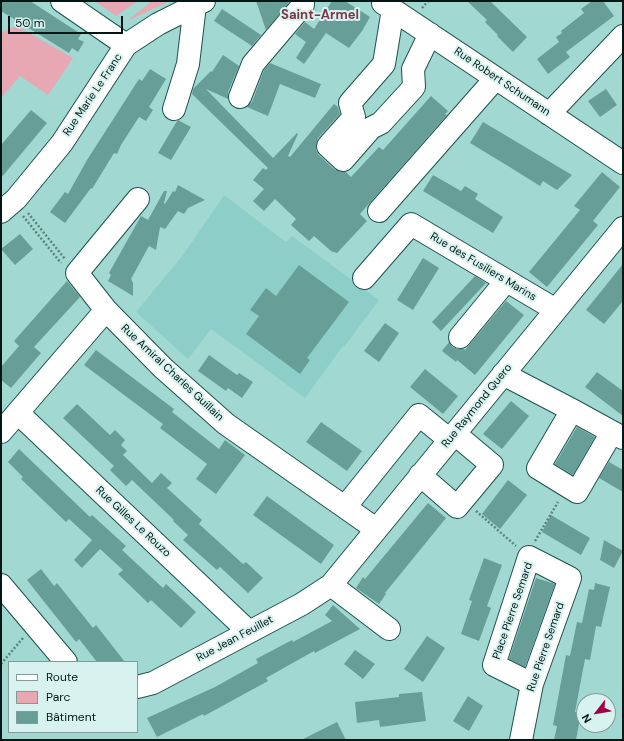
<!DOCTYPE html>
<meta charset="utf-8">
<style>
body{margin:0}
#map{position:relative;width:624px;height:741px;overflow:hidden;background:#a1d9d2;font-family:"DM Sans",sans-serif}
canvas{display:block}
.frame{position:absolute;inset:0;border:2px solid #021715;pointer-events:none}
.legend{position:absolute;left:8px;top:661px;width:130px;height:72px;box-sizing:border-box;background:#d8f3ef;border:1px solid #829b98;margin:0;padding:5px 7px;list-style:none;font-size:12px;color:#021715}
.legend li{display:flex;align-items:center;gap:8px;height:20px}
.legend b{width:20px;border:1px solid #829b98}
.north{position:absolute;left:576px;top:693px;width:40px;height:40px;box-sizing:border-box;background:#d8f3ef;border:1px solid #829b98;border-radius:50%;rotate:239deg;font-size:11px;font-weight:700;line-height:16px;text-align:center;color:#021715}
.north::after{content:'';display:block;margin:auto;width:14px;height:18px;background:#a00345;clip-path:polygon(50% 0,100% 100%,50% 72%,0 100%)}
.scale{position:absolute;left:8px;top:16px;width:115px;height:18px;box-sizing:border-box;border:2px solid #021715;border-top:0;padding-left:5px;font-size:12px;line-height:14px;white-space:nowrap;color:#021715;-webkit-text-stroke:3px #d8f3ef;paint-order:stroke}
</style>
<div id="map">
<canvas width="624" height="741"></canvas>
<div class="frame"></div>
<ul class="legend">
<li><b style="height:5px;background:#fff"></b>Route</li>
<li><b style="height:11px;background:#e7a8b3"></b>Parc</li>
<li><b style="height:11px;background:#689e98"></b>Bâtiment</li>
</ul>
<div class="north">N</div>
<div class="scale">50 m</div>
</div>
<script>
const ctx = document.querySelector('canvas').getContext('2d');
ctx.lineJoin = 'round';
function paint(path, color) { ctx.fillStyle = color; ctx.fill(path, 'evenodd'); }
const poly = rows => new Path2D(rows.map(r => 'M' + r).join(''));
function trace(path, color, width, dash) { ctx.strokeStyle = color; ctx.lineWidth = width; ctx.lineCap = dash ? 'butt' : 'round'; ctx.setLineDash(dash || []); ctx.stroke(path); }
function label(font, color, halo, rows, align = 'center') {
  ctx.font = font + ' "DM Sans",sans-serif'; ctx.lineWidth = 4; ctx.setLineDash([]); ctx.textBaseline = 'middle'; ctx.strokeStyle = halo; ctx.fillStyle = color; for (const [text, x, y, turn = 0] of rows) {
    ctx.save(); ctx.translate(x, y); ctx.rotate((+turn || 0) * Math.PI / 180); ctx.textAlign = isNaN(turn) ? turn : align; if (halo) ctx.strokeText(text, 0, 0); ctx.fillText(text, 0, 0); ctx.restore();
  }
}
paint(poly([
 [224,195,286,242,292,236,379,300,344,347,343,346,305,398,211,329,188,359,136,312,183,255]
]), '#8dcfc8');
paint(poly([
 [95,1,138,1,116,16],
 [152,1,170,1,127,21],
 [17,26,73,58,48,95,20,76,1,98,1,32]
]), '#e7a8b3');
paint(poly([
 [1,1,30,1,81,34,78,39,84,42,78,52,72,48,69,53,1,11],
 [256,1,286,1,289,3,266,30],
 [332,1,345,1,370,17,362,31,349,48,326,33,304,64,296,58,306,42,295,34,305,22,314,29],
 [467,1,490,1,527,37,513,52,497,36,498,35,485,22,487,20],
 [592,1,603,1,614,16,566,52,570,57,548,74,537,59,559,42,556,37,562,33,561,31,584,13,581,9],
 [222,9,261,35,252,46,214,21],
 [223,55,239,66,228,92,228,99,206,89,273,158,297,133,298,134,288,156,290,157,334,104,338,107,340,114,318,138,316,144,316,149,319,155,334,169,340,172,346,172,351,177,379,147,383,150,431,96,448,111,445,114,447,115,360,214,367,221,337,253,331,251,314,236,309,241,291,225,296,219,275,199,264,211,253,201,264,189,253,180,263,168,266,170,268,168,192,94,193,89,211,71,212,72],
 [270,63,321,84,315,98,280,84,268,116,247,107,252,102,264,70],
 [150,69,166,79,149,107,153,110,146,121,139,117,121,145,117,154,114,153,92,189,91,188,65,223,50,212,65,192,68,194,87,160,139,79,142,81],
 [606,89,617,105,600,117,588,101],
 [31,110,47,123,1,178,1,145],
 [178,120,191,127,171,160,158,153,177,121],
 [483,122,500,132,572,175,557,190,543,181,540,186,508,166,470,143],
 [602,172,620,187,593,221,598,225,547,287,529,272,580,210,574,206],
 [433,175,461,191,465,186,478,194,475,199,503,217,493,233,423,191],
 [178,185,205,200,188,208,184,214,178,211,165,229,160,227,156,250,149,246,131,279,133,283,133,296,108,281,111,275,109,273,141,216,148,220,164,191,167,191,164,203,165,204,173,191,175,192],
 [20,234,33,249,15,265,1,249],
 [423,258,439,268,413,310,397,300],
 [623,264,623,301,604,324,586,310],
 [299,265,349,302,307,358,310,360,300,374,246,334,259,316,250,310,266,288,276,296],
 [475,276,486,283,441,331,432,322],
 [67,281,80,297,34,347,41,353,11,388,1,380,1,367,19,346,14,341],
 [506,301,524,315,475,375,457,360,456,362,442,351,449,342,452,347,458,349,464,349,465,350],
 [385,323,399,333,379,362,364,351],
 [96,350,174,409,172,412,219,449,225,440,245,455,216,494,196,479,207,464,160,428,163,424,84,365],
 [209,355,237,375,239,373,253,382,242,398,228,388,226,391,198,371],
 [425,369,458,396,443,414,410,387],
 [597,372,623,391,623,416,585,387],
 [511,401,529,416,502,449,483,434],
 [77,404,110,435,115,430,125,440,121,445,127,451,123,455,152,483,161,473,172,483,167,488,202,520,199,524,243,564,246,562,263,578,248,593,220,567,217,570,183,540,188,535,173,521,174,520,132,480,126,486,110,470,114,466,63,418],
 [321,422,362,451,347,471,306,442],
 [577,427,595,437,573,475,555,464],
 [19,449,90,517,92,515,126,546,122,550,163,588,166,584,196,612,181,628,151,600,148,603,118,574,123,570,100,549,82,568,74,560,92,540,69,519,66,522,21,479,23,477,8,462],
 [609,462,623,470,623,492,599,478],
 [508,480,527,495,500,529,482,514],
 [267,496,334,545,321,564,253,515],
 [428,503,446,518,385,593,386,594,379,604,356,588,363,577,365,579],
 [551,515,590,538,581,555,542,532],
 [604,540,623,551,614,568,600,560],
 [484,558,502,565,487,606,491,608,479,641,461,634,472,601,469,600],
 [41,569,54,586,57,583,93,628,96,625,125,662,97,662,79,639,76,642,27,580],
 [536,578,555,584,525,667,509,659],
 [595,583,610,587,601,627,596,626,590,660,585,659,575,712,581,713,576,740,554,740,557,726,553,725,566,655,570,656,577,622,582,623,589,589,594,590],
 [333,605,360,629,315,653,314,651,266,678,268,681,204,716,203,714,157,737,147,718,215,687,258,663,256,659,292,640,293,642,332,621,325,615],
 [427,636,445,648,423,682,404,669],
 [355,650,375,664,363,679,344,664],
 [422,692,426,721,380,727,379,720,357,723,355,702,399,697,399,694],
 [468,696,483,706,469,731,453,721],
 [337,722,346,740,301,740]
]), '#689e98');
const minor = poly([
 [62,1,126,45],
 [383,3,623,163],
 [393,9,384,64,350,103,354,117,328,146,343,160,371,128,381,123,414,87,413,69,430,34],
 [240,97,253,64,303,5,303,1],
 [174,109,188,64,195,5],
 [549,114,623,36],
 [138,199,77,273,106,310,163,368,226,424,376,529],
 [379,211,496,78],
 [1,212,16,199,62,143,126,45,158,24,204,1],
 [364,278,411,224,556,310],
 [460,337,506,281],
 [503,374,572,410,623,438],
 [572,410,538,468,577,492,612,432],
 [18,413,248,631],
 [1,432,106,310],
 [420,475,457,507,492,465,455,434],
 [345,507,419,415,450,440],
 [1,585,66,662],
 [331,585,389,629],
 [137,687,153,683,302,604,331,585,623,228],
 [521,740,532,684,570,578,529,557,494,665,532,684]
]);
trace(minor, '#1c534e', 24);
trace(poly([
 [422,8,428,1],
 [28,213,65,259],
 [23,216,61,263],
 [476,511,516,546],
 [535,541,558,502],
 [1,664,23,638]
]), '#5b837e', 2.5, [2, 2]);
trace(minor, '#fff', 22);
label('11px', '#021715', '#d8f3ef', [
 ["Rue Robert Schumann",502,82,34],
 ["Rue Marie Le Franc",93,95,-56],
 ["Rue des Fusiliers Marins",483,267,31],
 ["Rue Amiral Charles Guillain",172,373,43],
 ["Rue Raymond Quero",477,406,-51],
 ["Rue Gilles Le Rouzo",133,522,43],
 ["Place Pierre Semard",513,611,-71],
 ["Rue Jean Feuillet",235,639,-28],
 ["Rue Pierre Semard",546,647,-71]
]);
label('bold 13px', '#7d3647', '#d8f3ef', [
 ["Saint-Armel",320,16]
]);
</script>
